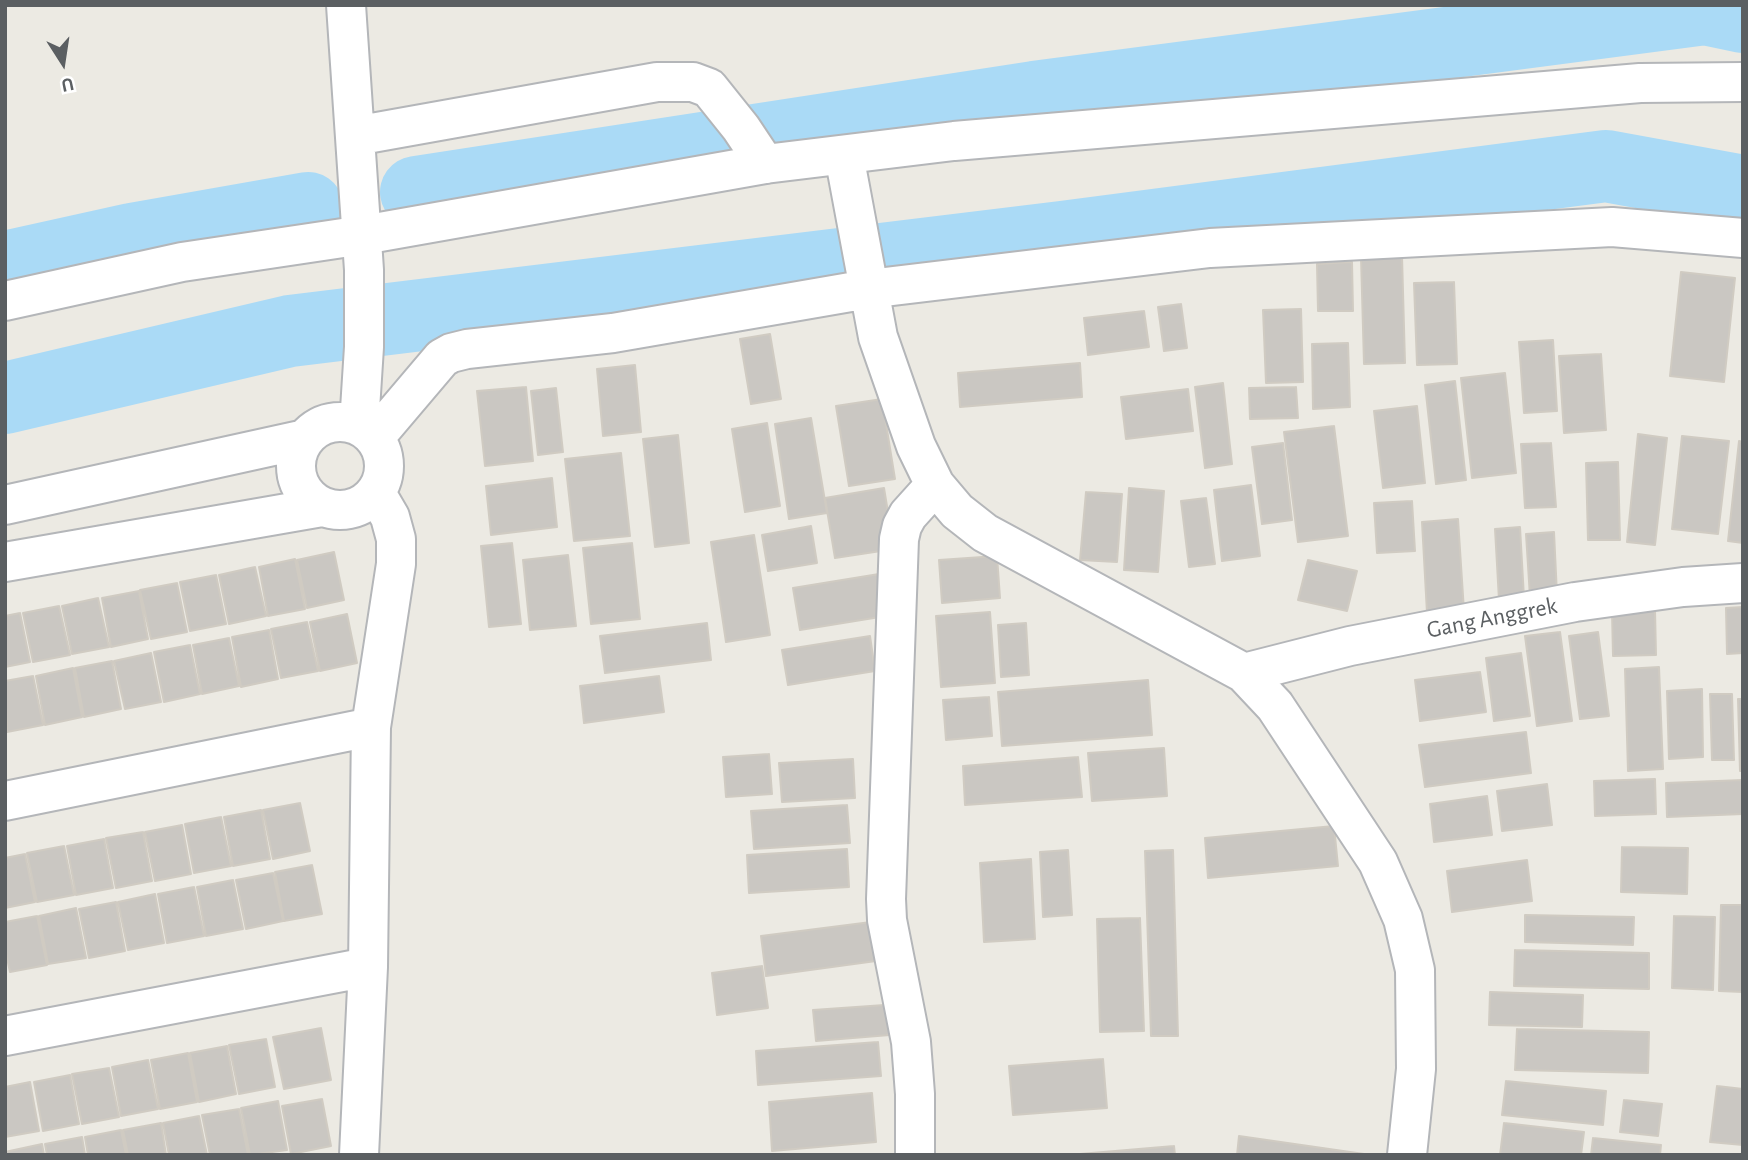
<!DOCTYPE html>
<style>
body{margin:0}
#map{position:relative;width:1748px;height:1160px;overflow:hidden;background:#eceae3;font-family:"Alegreya Sans",sans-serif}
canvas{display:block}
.frame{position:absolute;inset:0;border:7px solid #5b5f62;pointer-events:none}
.north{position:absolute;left:28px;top:28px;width:70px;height:70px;-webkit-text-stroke:5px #fff;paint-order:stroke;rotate:168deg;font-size:19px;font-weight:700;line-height:28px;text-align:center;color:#5b5f62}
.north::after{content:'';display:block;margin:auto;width:24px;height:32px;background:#5b5f62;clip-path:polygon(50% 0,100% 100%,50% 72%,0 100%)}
</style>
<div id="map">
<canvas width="1748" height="1160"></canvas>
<div class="frame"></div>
<div class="north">U</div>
</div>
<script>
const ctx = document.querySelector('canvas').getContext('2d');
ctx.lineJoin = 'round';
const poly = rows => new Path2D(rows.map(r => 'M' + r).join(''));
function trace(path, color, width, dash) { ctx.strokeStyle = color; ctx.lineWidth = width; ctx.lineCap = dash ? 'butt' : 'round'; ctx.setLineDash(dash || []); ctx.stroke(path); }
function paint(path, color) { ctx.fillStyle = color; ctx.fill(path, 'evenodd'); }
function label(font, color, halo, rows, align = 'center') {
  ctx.font = font + ' "Alegreya Sans",sans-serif'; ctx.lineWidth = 7; ctx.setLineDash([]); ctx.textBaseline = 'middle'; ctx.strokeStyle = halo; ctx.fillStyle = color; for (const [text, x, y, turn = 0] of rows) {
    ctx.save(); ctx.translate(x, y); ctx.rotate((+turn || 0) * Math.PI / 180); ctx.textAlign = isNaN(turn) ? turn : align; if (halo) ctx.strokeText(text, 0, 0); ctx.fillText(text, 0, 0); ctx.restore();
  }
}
trace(poly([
 [416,192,1034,97,1705,9,1743,17],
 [5,267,132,239,308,208],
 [5,398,290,331,1062,237,1606,166,1743,191]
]), '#aadaf6', 72);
const building = poly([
 [1402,256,1405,363,1364,364,1361,257,1402,256],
 [1352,262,1353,311,1318,311,1317,264,1352,262],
 [1681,272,1735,278,1724,382,1670,376,1681,272],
 [1454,282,1457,364,1417,365,1414,283,1454,282],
 [1181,304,1187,348,1164,351,1158,307,1181,304],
 [1301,309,1303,382,1266,383,1263,310,1301,309],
 [1144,311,1149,347,1088,355,1084,318,1144,311],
 [770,334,781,399,751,404,740,339,770,334],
 [1553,340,1557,411,1524,413,1519,342,1553,340],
 [1348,343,1350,407,1313,409,1312,344,1348,343],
 [1601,354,1606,430,1564,433,1559,356,1601,354],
 [1080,363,1082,397,960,407,958,373,1080,363],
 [635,365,641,432,603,436,597,369,635,365],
 [1505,373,1516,473,1472,478,1461,378,1505,373],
 [1455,381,1466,480,1436,484,1425,385,1455,381],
 [1223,383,1232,464,1205,468,1195,387,1223,383],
 [526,387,533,461,485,466,477,391,526,387],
 [1296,387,1298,418,1250,419,1249,388,1296,387],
 [556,388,563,452,538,455,531,391,556,388],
 [1188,389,1193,431,1126,439,1121,397,1188,389],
 [882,399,895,479,849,486,836,406,882,399],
 [1417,406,1425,483,1383,488,1374,411,1417,406],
 [811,418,827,513,789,519,775,424,811,418],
 [767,423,780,506,745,512,732,429,767,423],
 [1334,426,1348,536,1298,542,1284,432,1334,426],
 [1638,434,1667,438,1655,545,1627,542,1638,434],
 [678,435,689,543,655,547,643,439,678,435],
 [1682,436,1729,441,1718,534,1672,529,1682,436],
 [1739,441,1743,442,1743,543,1728,541,1739,441],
 [1283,443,1292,520,1262,524,1252,447,1283,443],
 [1551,443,1556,507,1525,508,1521,444,1551,443],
 [621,453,630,536,574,541,565,459,621,453],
 [1618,462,1620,540,1588,540,1586,463,1618,462],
 [552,478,557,527,491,535,486,486,552,478],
 [1251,485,1260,556,1222,561,1214,490,1251,485],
 [884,488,894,549,835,558,825,498,884,488],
 [1129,488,1164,491,1158,572,1124,570,1129,488],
 [1086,492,1122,494,1117,562,1080,560,1086,492],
 [1206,498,1215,564,1189,567,1181,501,1206,498],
 [1412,501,1415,551,1377,553,1374,503,1412,501],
 [1458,519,1464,611,1427,613,1422,522,1458,519],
 [811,526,817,563,768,571,762,535,811,526],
 [1520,527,1524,598,1499,600,1495,529,1520,527],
 [1554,532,1557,595,1530,597,1526,534,1554,532],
 [754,535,770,635,726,642,711,542,754,535],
 [512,543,521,624,489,627,481,546,512,543],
 [632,543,640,619,591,624,583,548,632,543],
 [334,552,344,600,307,608,297,560,334,552],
 [568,555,576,626,530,630,523,560,568,555],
 [997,556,1000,598,942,603,939,560,997,556],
 [295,559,305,609,268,616,259,567,295,559],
 [1308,560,1357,571,1347,611,1298,600,1308,560],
 [255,567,266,616,229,624,219,575,255,567],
 [879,574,886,616,800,630,793,588,879,574],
 [216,575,226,624,190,631,180,582,216,575],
 [177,583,187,632,151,639,140,590,177,583],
 [139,591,148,639,111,647,102,598,139,591],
 [98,598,109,647,72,654,62,606,98,598],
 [59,606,70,655,33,662,23,613,59,606],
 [1743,607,1743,653,1727,654,1726,608,1743,607],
 [1655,610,1656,655,1613,656,1612,612,1655,610],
 [990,612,995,683,941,687,936,616,990,612],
 [20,613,30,662,5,667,5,616,20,613],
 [347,614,357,663,320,671,310,622,347,614],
 [307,622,318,671,281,678,271,629,307,622],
 [707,623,711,660,605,673,600,636,707,623],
 [1026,623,1029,675,1001,677,998,625,1026,623],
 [269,630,278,679,241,687,232,637,269,630],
 [1560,632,1572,721,1537,726,1525,636,1560,632],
 [1598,632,1609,716,1580,719,1569,636,1598,632],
 [870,636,875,671,788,685,782,650,870,636],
 [229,638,239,686,202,694,193,645,229,638],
 [190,645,200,694,164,702,154,652,190,645],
 [151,653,161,702,125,709,114,661,151,653],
 [1521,653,1530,716,1494,721,1486,658,1521,653],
 [112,661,121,709,84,717,75,668,112,661],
 [1659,667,1663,769,1628,771,1625,669,1659,667],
 [73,668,82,717,45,725,36,676,73,668],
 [1480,672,1486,712,1420,721,1415,680,1480,672],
 [33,676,43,725,7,732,5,681,33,676],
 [659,676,664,712,584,723,580,686,659,676],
 [1148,680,1152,735,1002,746,998,692,1148,680],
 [1702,689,1703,757,1669,759,1667,691,1702,689],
 [1710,694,1732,694,1734,760,1712,760,1710,694],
 [989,697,992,736,946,740,943,700,989,697],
 [1738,699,1743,699,1743,771,1740,771,1738,699],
 [1526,732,1531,773,1425,787,1419,745,1526,732],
 [1164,748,1167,796,1092,801,1088,753,1164,748],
 [769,754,772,794,726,797,723,757,769,754],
 [1078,757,1082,797,965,805,963,766,1078,757],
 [853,759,855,798,782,802,779,763,853,759],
 [1655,779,1656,814,1595,816,1594,781,1655,779],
 [1743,780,1743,814,1667,817,1666,783,1743,780],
 [1547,784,1552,825,1502,831,1497,791,1547,784],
 [1487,796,1492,835,1434,842,1430,804,1487,796],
 [300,803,310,851,273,859,263,810,300,803],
 [847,805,850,843,754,849,751,811,847,805],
 [261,810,270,859,233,866,224,817,261,810],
 [221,817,231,866,194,873,185,824,221,817],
 [182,825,191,874,155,881,145,832,182,825],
 [1334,826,1338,866,1208,878,1205,838,1334,826],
 [143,832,152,881,116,888,106,838,143,832],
 [104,839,113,888,76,895,67,846,104,839],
 [64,846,74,895,37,902,27,853,64,846],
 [1622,847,1688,848,1687,894,1621,892,1622,847],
 [847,849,849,887,749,893,747,855,847,849],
 [1068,850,1072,915,1043,917,1040,852,1068,850],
 [1173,850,1178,1036,1151,1036,1145,851,1173,850],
 [25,854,35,902,5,908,5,858,25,854],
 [1031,859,1035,939,984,942,980,863,1031,859],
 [1527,860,1532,901,1452,912,1447,871,1527,860],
 [312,865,322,914,284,921,275,872,312,865],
 [273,873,283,921,246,929,236,880,273,873],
 [233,880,243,929,206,936,197,887,233,880],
 [194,887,204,936,167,943,158,894,194,887],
 [155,894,164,943,128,950,118,902,155,894],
 [116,902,125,951,89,958,79,909,116,902],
 [1721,905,1743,905,1743,992,1719,991,1721,905],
 [76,908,86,958,48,964,39,916,76,908],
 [1525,915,1634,917,1633,945,1525,942,1525,915],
 [37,916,47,965,10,972,5,949,5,922,37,916],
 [1674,916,1715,917,1713,990,1672,988,1674,916],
 [1140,918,1144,1031,1100,1032,1097,919,1140,918],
 [871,922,876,961,766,976,761,936,871,922],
 [1515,950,1649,953,1649,989,1514,986,1515,950],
 [762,966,768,1008,717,1015,712,973,762,966],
 [1490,992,1583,995,1582,1027,1489,1025,1490,992],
 [899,1004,902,1034,816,1041,813,1010,899,1004],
 [321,1028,331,1080,284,1089,273,1037,321,1028],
 [1517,1029,1649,1032,1648,1073,1515,1070,1517,1029],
 [266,1039,275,1087,239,1094,229,1045,266,1039],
 [878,1042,881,1076,758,1085,756,1051,878,1042],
 [227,1046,236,1094,199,1102,190,1053,227,1046],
 [188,1053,197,1102,160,1109,151,1060,188,1053],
 [1103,1059,1107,1108,1013,1115,1009,1066,1103,1059],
 [148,1060,158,1109,121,1116,112,1067,148,1060],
 [109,1068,119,1117,82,1124,72,1074,109,1068],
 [70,1075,79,1124,43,1131,34,1082,70,1075],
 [1506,1081,1606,1091,1603,1125,1502,1115,1506,1081],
 [30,1082,39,1131,5,1137,5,1087,30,1082],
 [1717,1086,1743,1089,1743,1145,1710,1142,1717,1086],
 [872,1093,876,1142,772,1151,769,1102,872,1093],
 [322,1099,331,1146,291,1154,282,1106,322,1099],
 [1624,1100,1662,1104,1658,1136,1620,1132,1624,1100],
 [278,1101,287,1150,250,1155,241,1108,278,1101],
 [239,1109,248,1155,210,1155,202,1115,239,1109],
 [199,1116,207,1155,169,1155,163,1123,199,1116],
 [161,1123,166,1155,128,1155,123,1130,161,1123],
 [1504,1123,1584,1132,1581,1155,1500,1155,1504,1123],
 [121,1130,126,1155,88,1155,85,1137,121,1130],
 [1239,1136,1364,1154,1237,1155,1239,1136],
 [82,1137,85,1155,47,1155,45,1144,82,1137],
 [1593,1138,1661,1145,1660,1155,1591,1155,1593,1138],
 [42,1144,44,1155,6,1155,5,1152,42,1144],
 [1174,1146,1175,1155,1068,1155,1174,1146]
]);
paint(building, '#cac7c2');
trace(building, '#d0cbc2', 2);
const minor = poly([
 [346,5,364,270,364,347,359,425],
 [355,136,657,82,693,82,709,88,741,128,765,164],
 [844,155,878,337,916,446,935,485,957,511,985,533,1244,673,1275,706,1378,862,1403,919,1415,970,1416,1069,1407,1155],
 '296 466a44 44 0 1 1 88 0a44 44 0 1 1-88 0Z',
 [375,437,442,358,451,353,467,349,613,333,868,289,1210,248,1612,227,1743,238],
 [5,505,305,439],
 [5,562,322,507],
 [1244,673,1350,646,1575,602,1683,587,1743,583],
 [5,801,371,727],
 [5,1036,368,967],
 [359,1155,368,967,371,727,396,564,396,539,390,517,376,493],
 [915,1155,915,1094,911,1042,887,920,886,899,899,539,902,526,908,515,935,485]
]);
const tertiary = poly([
 [5,301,182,262,363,235,765,164,954,141,1640,83,1743,82]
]);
trace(minor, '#b4b6b9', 42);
trace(tertiary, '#b4b6b9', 42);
trace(minor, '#fff', 38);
trace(tertiary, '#fff', 38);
label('24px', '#5b5f62', '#fff', [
 ["Gang Anggrek",1492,618,-11]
]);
</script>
